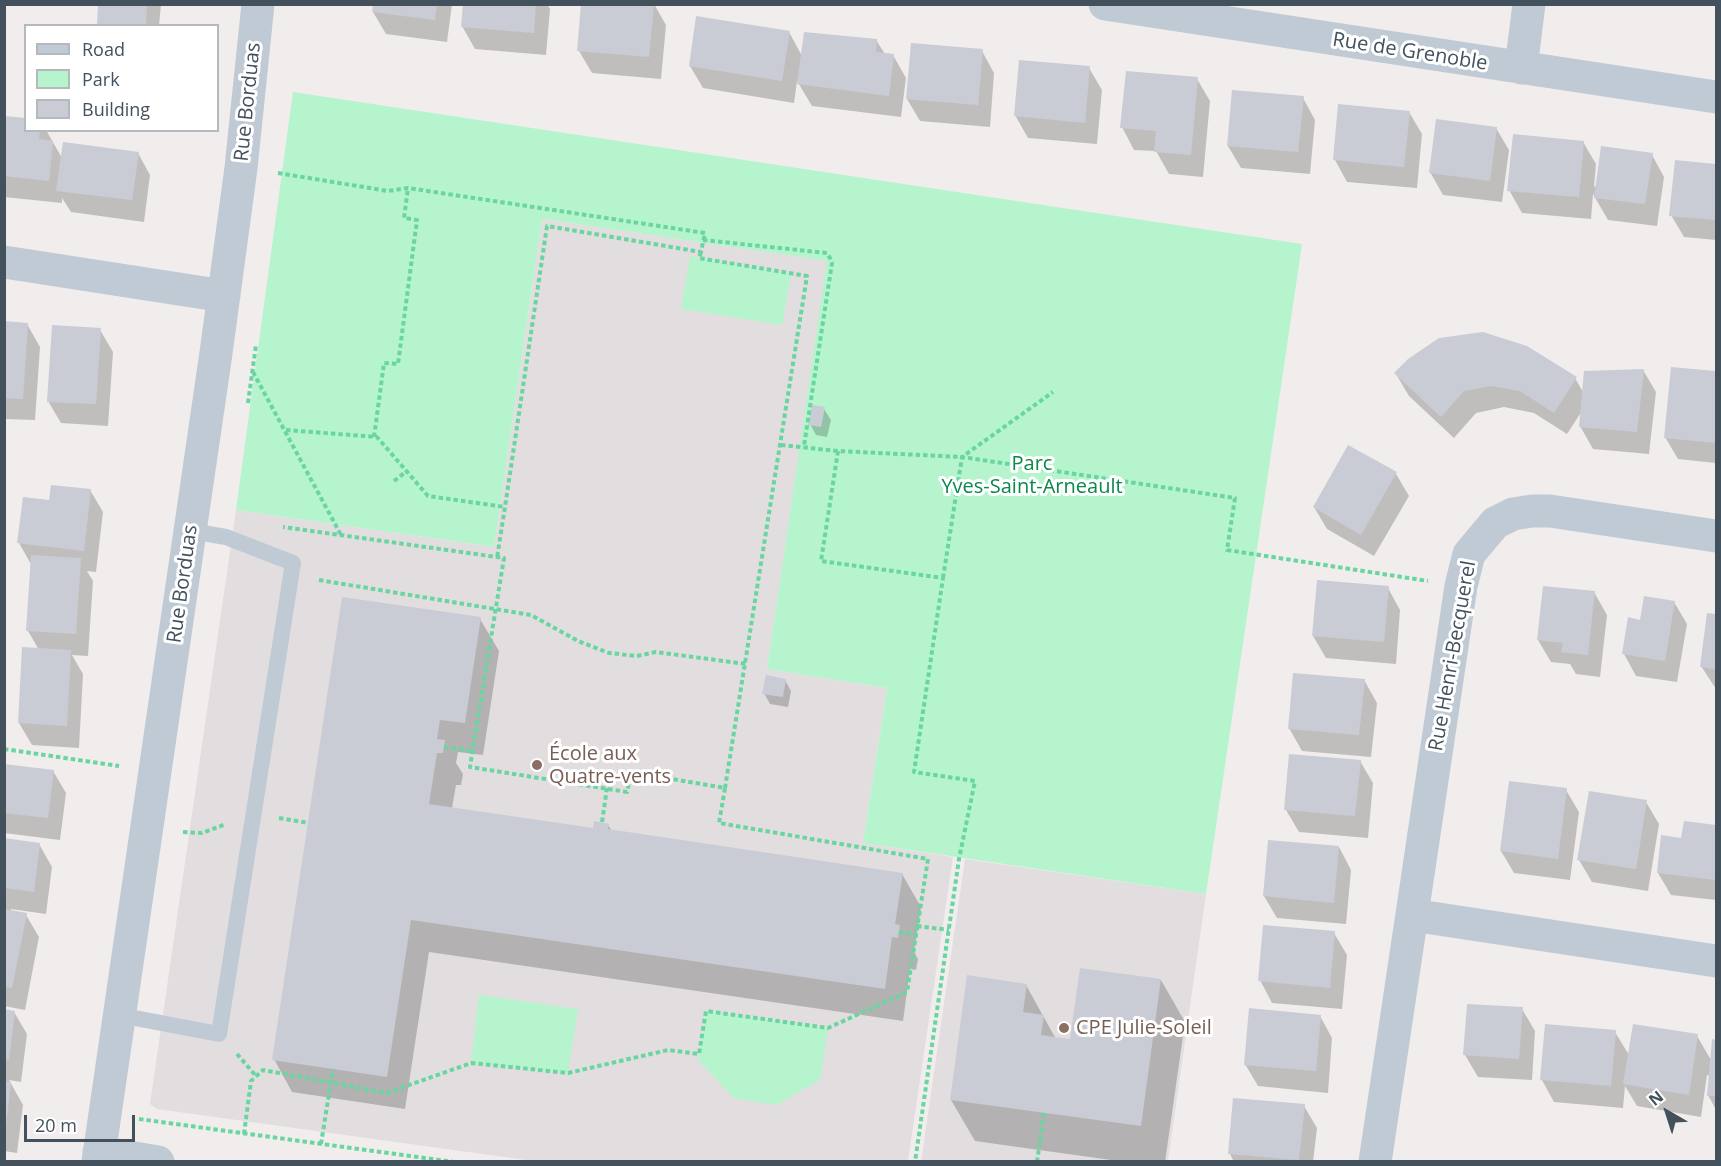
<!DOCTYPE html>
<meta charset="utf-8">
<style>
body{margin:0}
#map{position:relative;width:1721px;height:1166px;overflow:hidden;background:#f1eded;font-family:"Open Sans",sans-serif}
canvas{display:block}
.frame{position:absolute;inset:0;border:6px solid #43515d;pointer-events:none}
.legend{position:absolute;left:24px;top:24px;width:195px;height:108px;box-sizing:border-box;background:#fff;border:2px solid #b4b9be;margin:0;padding:8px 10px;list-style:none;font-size:18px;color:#43515d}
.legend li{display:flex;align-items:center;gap:12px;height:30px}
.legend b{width:30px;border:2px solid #b4b9be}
.north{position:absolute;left:1637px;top:1082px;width:60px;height:60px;-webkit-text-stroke:4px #fff;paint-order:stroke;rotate:321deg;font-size:16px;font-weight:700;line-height:24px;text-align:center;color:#43515d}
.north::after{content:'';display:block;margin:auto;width:21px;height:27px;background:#43515d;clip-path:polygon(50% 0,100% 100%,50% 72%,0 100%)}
.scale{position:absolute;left:24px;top:1115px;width:111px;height:27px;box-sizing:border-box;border:3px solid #43515d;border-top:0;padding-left:8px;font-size:18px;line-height:21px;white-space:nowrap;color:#43515d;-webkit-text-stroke:4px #fff;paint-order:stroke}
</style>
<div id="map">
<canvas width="1721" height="1166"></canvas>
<div class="frame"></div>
<ul class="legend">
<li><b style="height:8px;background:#bfcad5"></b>Road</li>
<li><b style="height:16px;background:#b6f4ce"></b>Park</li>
<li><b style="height:16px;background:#c9ccd4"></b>Building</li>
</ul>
<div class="north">N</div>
<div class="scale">20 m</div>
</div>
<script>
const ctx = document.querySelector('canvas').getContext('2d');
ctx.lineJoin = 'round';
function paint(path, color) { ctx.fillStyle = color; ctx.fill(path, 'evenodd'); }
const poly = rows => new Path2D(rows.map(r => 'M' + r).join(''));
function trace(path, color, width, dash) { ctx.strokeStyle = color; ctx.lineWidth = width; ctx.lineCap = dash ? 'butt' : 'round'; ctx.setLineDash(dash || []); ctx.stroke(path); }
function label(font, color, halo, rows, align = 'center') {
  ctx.font = font + ' "Open Sans",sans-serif'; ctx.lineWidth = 6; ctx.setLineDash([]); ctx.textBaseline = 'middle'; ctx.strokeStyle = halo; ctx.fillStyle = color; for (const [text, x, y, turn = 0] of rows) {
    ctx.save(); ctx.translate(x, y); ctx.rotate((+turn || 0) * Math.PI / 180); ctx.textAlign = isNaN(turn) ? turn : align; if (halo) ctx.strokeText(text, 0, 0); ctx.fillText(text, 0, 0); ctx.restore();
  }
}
paint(poly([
 [542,219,828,261,767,669,887,688,863,843,953,857,908,1161,533,1161,157,1109,150,1104,236,510,494,547],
 [965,859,1206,894,1168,1161,921,1162]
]), '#e2dedf');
paint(poly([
 [293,92,1302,244,1206,894,863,843,887,688,767,669,827,261,542,219,494,547,236,510],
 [690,256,791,274,782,325,681,309],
 [479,995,578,1009,568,1073,471,1063],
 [706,1011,828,1028,820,1080,776,1105,734,1098,698,1060]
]), '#b6f4ce');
paint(poly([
 [99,4,161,4,159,26,98,26],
 [374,4,452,4,447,42,386,34,373,12],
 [464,4,547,4,550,9,546,55,475,49,462,26],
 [583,4,654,4,666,25,661,79,592,73,579,51],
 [789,32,802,56,876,40,885,54,893,55,906,78,901,117,812,106,797,81,794,103,703,88,690,66],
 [982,51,994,73,990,127,920,121,907,99],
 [1089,68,1102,90,1097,144,1028,138,1015,115],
 [1197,79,1210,101,1203,177,1169,174,1156,151,1134,150,1122,127],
 [1303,98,1315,120,1310,174,1241,168,1228,146],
 [1409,112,1422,134,1417,188,1347,182,1335,160],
 [4,118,26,130,46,130,62,158,138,153,150,175,144,222,71,212,62,198,62,203,4,197],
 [1496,128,1509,150,1502,202,1443,195,1430,172],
 [1583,142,1596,164,1594,187,1652,155,1664,177,1657,226,1608,220,1593,194,1591,219,1522,213,1509,190],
 [1676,161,1716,165,1716,240,1684,237,1671,215],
 [4,323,27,324,40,347,35,420,4,419],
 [100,330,113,352,108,426,61,423,48,401],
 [1673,368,1716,372,1716,463,1678,459,1665,437],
 [1643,370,1656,392,1649,454,1593,449,1580,426,1582,411,1567,434,1534,413,1504,407,1476,413,1454,438,1409,396,1396,374,1575,378,1583,392],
 [824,409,831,420,827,437,816,435,810,424],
 [1396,474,1409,496,1374,556,1327,529,1314,507],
 [90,490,103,512,96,572,87,571,93,581,88,656,72,655,83,674,79,748,32,745,19,723,39,650,28,631,32,566,19,543,50,502],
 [1388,588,1400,610,1396,664,1326,658,1313,636],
 [1594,592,1607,615,1600,677,1576,674,1570,664,1551,662,1538,640],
 [1674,602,1687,624,1677,682,1636,676,1624,654,1641,621],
 [1708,615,1716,616,1716,689,1701,666],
 [480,619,499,651,483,755,458,752,456,763,463,774,461,785,456,785,452,808,595,830,608,825,612,831,902,874,921,907,914,952,918,959,916,970,910,969,903,1021,429,952,405,1109,292,1092,274,1059],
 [785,680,791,691,788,707,770,704,764,693],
 [1364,680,1377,703,1371,757,1302,751,1289,728],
 [1360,761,1373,783,1368,838,1299,832,1286,810],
 [4,765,53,771,66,793,60,840,4,833],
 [1566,790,1579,812,1570,880,1514,873,1501,851],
 [1646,802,1659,824,1648,891,1592,882,1579,860],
 [1685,823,1716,827,1716,900,1671,895,1658,873,1683,840],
 [4,840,39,844,52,867,46,914,11,909,11,912,26,915,39,937,25,1010,4,1006],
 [1339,847,1351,870,1346,924,1277,918,1264,896],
 [1334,933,1347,955,1342,1009,1272,1003,1260,980],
 [1161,980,1185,1022,1165,1162,1125,1162,975,1141,951,1100,1026,985,1056,1039,1071,1041],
 [1522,1009,1535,1031,1532,1080,1478,1077,1465,1055],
 [4,1011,14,1012,27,1034,21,1082,9,1080,23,1105,17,1153,4,1151],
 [1320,1016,1332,1038,1328,1093,1258,1086,1245,1064],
 [1615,1032,1629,1055,1697,1036,1711,1060,1713,1041,1716,1041,1716,1110,1708,1095,1710,1076,1707,1075,1701,1117,1637,1106,1625,1086,1623,1108,1554,1102,1542,1080],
 [1304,1106,1317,1128,1313,1162,1234,1162,1230,1154]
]), '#0003');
paint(poly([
 [98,4,147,4,146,26,97,26],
 [373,4,437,4,435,20,372,12],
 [463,4,536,4,534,33,461,27],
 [581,4,654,4,649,57,577,51],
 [696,16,790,31,782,81,689,66],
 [804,32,877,39,876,52,894,54,889,96,797,84],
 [911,43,983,49,978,105,906,99],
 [1019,60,1090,66,1085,123,1014,116],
 [1126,71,1198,77,1191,155,1154,152,1156,131,1120,128],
 [1232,90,1304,96,1298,152,1227,146],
 [1338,104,1410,111,1404,167,1333,160],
 [4,116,26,118,26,130,40,130,39,139,53,141,49,181,4,176],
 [1436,119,1497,127,1490,181,1429,173],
 [1513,134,1584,141,1579,197,1507,191],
 [63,142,139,152,132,200,56,191],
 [1601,146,1653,153,1645,204,1594,198],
 [1675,160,1716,164,1716,220,1669,216],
 [4,321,28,323,23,399,4,398],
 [52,325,101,328,96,404,47,402],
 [1483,332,1527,346,1577,377,1554,413,1520,391,1491,386,1464,391,1441,417,1394,373,1408,359,1439,338],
 [1671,367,1716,371,1716,443,1664,438],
 [1644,369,1637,432,1579,427,1584,371],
 [812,405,825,407,821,427,808,425],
 [1348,445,1397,472,1361,535,1313,507],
 [51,485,91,489,84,551,17,543,23,497,49,500],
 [31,555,81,558,76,634,26,631],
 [1317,580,1389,586,1384,642,1312,636],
 [1543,586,1595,591,1588,655,1561,652,1563,643,1537,640],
 [1644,596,1675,601,1665,661,1622,654,1628,617,1640,620],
 [342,597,481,617,465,723,440,720,437,739,445,740,443,753,437,753,429,804,593,828,594,821,609,824,608,829,903,873,895,924,900,925,898,938,892,937,885,989,411,920,387,1077,272,1060],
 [1707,613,1716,614,1716,669,1700,667],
 [22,647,71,650,67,726,18,723],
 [1293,673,1365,679,1359,735,1288,729],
 [766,675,786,679,783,697,762,694],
 [1289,754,1361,760,1355,816,1284,810],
 [4,764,54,770,48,818,4,813],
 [1509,781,1567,788,1558,859,1500,851],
 [1589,791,1647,800,1636,869,1577,860],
 [1684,821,1716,825,1716,880,1657,873,1661,835,1681,838],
 [4,838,40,843,34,892,4,888],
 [1268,840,1339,846,1334,903,1263,896],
 [5,909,27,913,12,988,5,987],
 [1263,925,1335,931,1330,988,1258,981],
 [1080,968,1161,979,1141,1126,950,1100,967,975,1027,984,1023,1012,1044,1015,1041,1035,1070,1039],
 [1467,1004,1523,1007,1519,1059,1463,1055],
 [1249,1008,1321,1015,1316,1071,1244,1065],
 [4,1009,15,1011,9,1060,4,1059],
 [1545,1024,1616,1030,1611,1086,1540,1080],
 [1633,1024,1698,1034,1689,1095,1623,1084],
 [1712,1039,1716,1040,1716,1096,1707,1096],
 [4,1081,11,1082,6,1126,4,1126],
 [1233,1098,1305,1104,1299,1160,1228,1154]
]), '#c9ccd4');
trace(poly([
 [278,173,388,191,408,188,705,233,701,252,547,226,505,507],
 [703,240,827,253,830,258,832,263,804,446],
 [701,252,699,258,807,276,725,788],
 [253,372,341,535],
 [248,403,256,345],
 [286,430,377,437,428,496,505,507,497,558],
 [374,437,384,363,398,364,417,220,404,218,408,188],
 [781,445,838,451,962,457,1235,498,1227,550,1428,581],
 [838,451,821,561,943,578,914,772,975,781,959,859,915,1162],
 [394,481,407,471],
 [943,578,962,457,1053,392],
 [319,580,531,615,578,641,609,653,637,656,656,652,746,664],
 [444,747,473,751],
 [4,749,119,766],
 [279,818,308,823],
 [602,822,607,788],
 [183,832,202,833,226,824],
 [917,926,949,930],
 [899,932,916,935],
 [237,1054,256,1076],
 [139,1119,454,1162],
 [244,1134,251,1081,263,1070,387,1093,471,1063,568,1073,668,1050,699,1054,706,1011,828,1028,907,992,928,859,719,823,725,788,631,772,627,792,470,767,504,558,283,527],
 [321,1144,333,1069],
 [1037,1162,1044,1113]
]), '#69d6a1', 4, [4.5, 3]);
trace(poly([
 [119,1015,219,1034,293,563,226,537,191,531]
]), '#bfcad5', 16);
trace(poly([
 [1105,4,1716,97],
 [1521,68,1529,4],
 [4,262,224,296],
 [1412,915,1716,961],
 [99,1152,158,1162],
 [98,1162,216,353,241,168,258,4],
 [1375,1162,1461,586,1469,554,1495,523,1513,514,1532,511,1550,511,1716,536]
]), '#bfcad5', 33);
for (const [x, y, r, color] of [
 [537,765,6,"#8d6e63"],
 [1064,1028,6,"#8d6e63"]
]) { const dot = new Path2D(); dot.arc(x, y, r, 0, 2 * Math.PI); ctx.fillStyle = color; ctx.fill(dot); trace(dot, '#fff', 2); }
label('20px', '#43515d', '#fff', [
 ["Rue de Grenoble",1410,52,9],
 ["Rue Borduas",248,102,-84],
 ["Rue Borduas",183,584,-82],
 ["Rue Henri-Becquerel",1453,656,-80]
]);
label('20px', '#0b884a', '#fff', [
 ["Parc",1032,464],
 ["Yves-Saint-Arneault",1032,487]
]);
label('20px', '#785e54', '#fff', [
 ["École aux",549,754],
 ["Quatre-vents",549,777],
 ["CPE Julie-Soleil",1076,1028]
], 'left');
</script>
